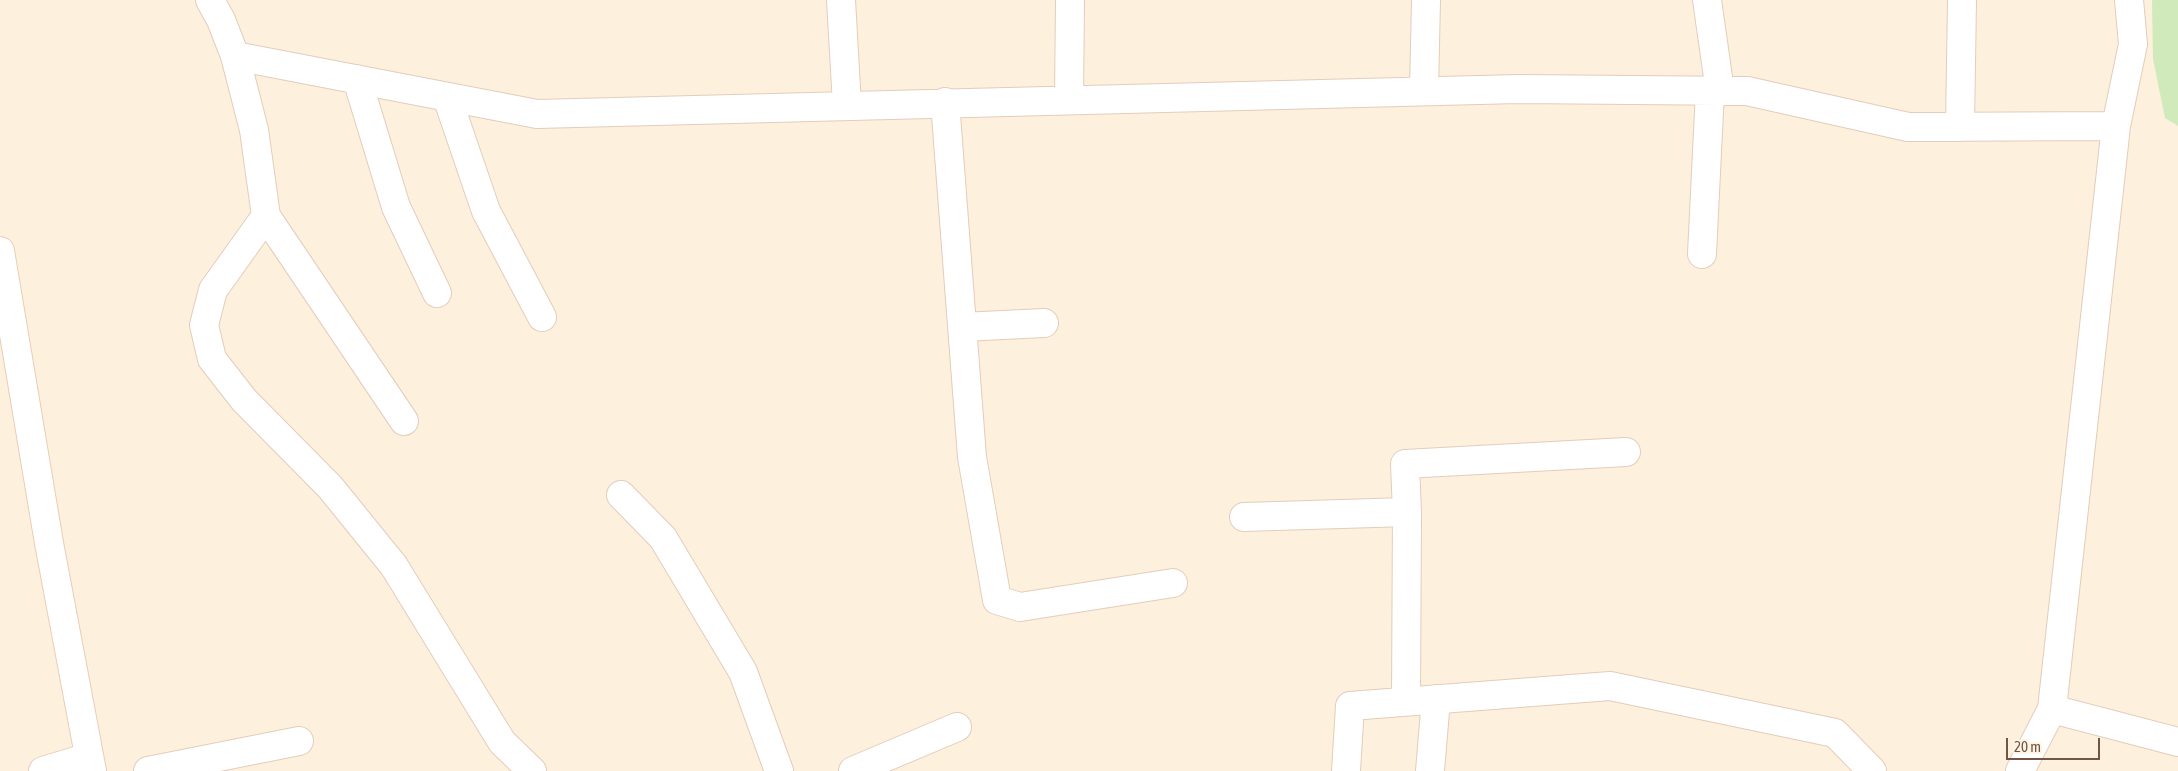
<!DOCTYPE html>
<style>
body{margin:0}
#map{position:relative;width:2178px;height:771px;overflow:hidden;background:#fdf0dd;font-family:"Asap Condensed",sans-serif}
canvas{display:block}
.scale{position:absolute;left:2006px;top:738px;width:94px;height:22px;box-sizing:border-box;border:2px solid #735445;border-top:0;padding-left:6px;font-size:15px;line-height:18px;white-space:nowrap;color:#735445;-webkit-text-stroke:4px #fff4e4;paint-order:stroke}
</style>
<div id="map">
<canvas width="2178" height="771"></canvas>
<div class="scale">20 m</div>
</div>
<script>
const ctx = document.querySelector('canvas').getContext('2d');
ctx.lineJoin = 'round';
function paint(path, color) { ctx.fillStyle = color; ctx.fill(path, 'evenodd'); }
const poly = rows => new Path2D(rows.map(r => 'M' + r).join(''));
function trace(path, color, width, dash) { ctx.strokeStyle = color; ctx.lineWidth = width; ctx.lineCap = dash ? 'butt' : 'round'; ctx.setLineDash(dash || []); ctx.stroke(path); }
paint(poly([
 [2152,0,2178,0,2178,126,2165,118,2153,59]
]), '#d0eabc');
const street = poly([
 [210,0,221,20,235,56,254,130,266,216,213,290,204,325,212,359,244,400,330,487,394,566,502,742,532,771],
 [841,0,847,105],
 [1707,0,1720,91],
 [235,56,537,114,1518,89,1747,91,1908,127,2116,126],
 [357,79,396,207,437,293],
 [1424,91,1426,0],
 [447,97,486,211,542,317],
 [1069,99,1070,0],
 [945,102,972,457,997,600,1020,607,1173,583],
 [1960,127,1962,0],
 [266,216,404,421],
 [1702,254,1710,91],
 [962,327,1044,323],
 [621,495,663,538,743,672,779,771],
 [1407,512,1405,464,1626,452],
 [1244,517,1407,512,1406,701],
 [2052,709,2178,742],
 [43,771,89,757],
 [148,771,299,741],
 [853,771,957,727],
 [1346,771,1350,706,1610,686,1835,733,1872,771],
 [1430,771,1436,699],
 [2020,771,2052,709,2116,126,2133,44,2129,0]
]);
const secondary = poly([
 [0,251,49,543,92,771]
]);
trace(street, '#e3cdbc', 30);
trace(secondary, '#e8ceb9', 30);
trace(street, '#fff', 28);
trace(secondary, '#fff', 28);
</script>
